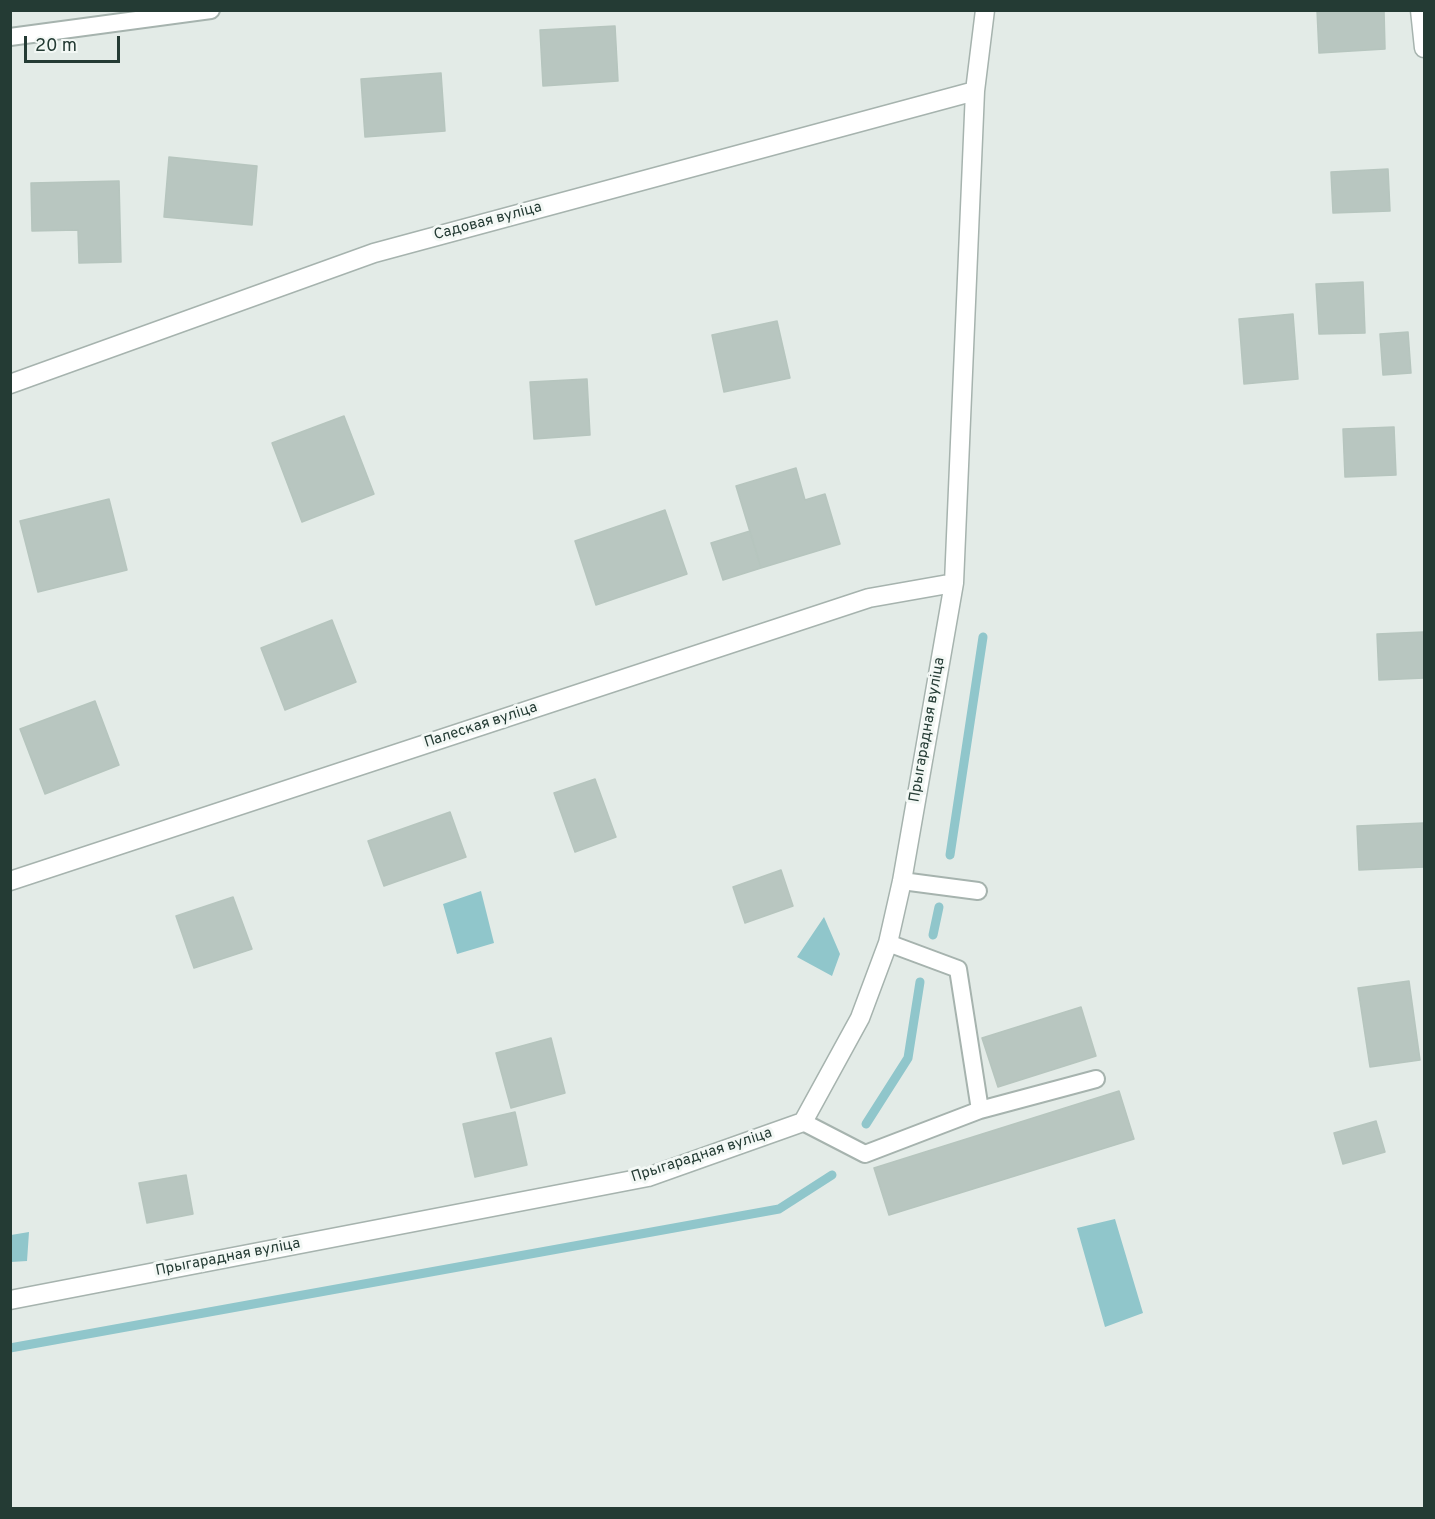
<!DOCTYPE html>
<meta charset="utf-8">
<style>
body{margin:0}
#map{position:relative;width:1435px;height:1519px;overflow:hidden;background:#e3ebe7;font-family:Overpass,sans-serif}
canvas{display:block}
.frame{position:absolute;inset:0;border:12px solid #243b34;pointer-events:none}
.scale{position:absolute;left:24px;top:36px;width:96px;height:27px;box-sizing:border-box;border:3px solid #243b34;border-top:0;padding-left:8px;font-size:18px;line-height:21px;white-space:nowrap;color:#243b34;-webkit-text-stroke:4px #f3f8f5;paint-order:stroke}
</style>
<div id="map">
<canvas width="1435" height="1519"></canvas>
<div class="frame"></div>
<div class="scale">20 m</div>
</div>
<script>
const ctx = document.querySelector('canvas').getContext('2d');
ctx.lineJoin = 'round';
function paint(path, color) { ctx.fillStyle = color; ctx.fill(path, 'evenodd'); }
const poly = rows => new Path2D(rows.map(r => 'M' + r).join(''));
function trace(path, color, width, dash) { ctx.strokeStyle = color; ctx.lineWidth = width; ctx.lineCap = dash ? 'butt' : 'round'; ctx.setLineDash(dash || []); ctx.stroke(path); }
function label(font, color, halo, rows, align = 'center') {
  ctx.font = font + ' Overpass,sans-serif'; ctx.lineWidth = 6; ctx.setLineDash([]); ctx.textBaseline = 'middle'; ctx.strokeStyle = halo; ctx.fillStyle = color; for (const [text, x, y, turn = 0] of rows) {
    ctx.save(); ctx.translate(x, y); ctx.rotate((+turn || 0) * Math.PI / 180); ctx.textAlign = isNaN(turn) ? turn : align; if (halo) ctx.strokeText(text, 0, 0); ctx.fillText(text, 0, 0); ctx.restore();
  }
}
paint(poly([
 [481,891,494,943,457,954,443,904],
 [824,917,840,954,832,976,797,957],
 [1115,1219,1143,1313,1105,1327,1077,1228],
 [29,1232,27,1261,11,1262,11,1235]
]), '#90c6cb');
trace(poly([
 [950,855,983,637],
 [933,935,939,907],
 [866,1124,908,1058,920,982],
 [10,1348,779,1209,832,1175]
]), '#90c6cb', 9);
const building = poly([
 [1317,10,1384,10,1385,49,1319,53,1317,10],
 [615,26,618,81,543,86,540,30,615,26],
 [441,73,445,131,365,137,361,79,441,73],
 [169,157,257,166,252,225,164,217,169,157],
 [1388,169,1390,211,1333,213,1331,172,1388,169],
 [119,181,121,262,79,263,78,230,32,231,31,183,119,181],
 [1363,282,1365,333,1319,334,1316,284,1363,282],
 [1293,314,1298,379,1244,384,1239,319,1293,314],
 [777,321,790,378,724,392,712,335,777,321],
 [1408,332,1411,373,1383,375,1380,334,1408,332],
 [587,379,590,435,534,439,530,382,587,379],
 [344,416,374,494,302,522,272,443,344,416],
 [1394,427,1396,475,1345,477,1343,429,1394,427],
 [796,468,805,500,825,494,840,544,761,568,736,486,796,468],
 [109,499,127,570,38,592,20,521,109,499],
 [665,510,687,574,596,605,575,541,665,510],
 [750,531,761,568,723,580,711,543,750,531],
 [332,620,356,682,285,710,261,648,332,620],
 [1424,632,1424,678,1379,680,1377,634,1424,632],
 [95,701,119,765,45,794,20,729,95,701],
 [595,779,616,837,575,852,554,793,595,779],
 [450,812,466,857,384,886,368,841,450,812],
 [1424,823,1424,867,1359,870,1357,826,1424,823],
 [781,870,793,906,745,923,733,887,781,870],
 [233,897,252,949,194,968,176,916,233,897],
 [1409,981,1420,1060,1370,1067,1358,988,1409,981],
 [1081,1007,1096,1056,998,1087,982,1038,1081,1007],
 [551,1038,565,1093,511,1108,496,1053,551,1038],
 [1119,1091,1134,1139,889,1215,874,1168,1119,1091],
 [515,1112,527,1165,475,1177,463,1124,515,1112],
 [1376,1121,1385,1152,1343,1164,1334,1133,1376,1121],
 [186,1175,193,1214,147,1223,139,1183,186,1175]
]);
paint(building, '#b8c6c0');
trace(building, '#b6c5be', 1.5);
const lane = poly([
 [10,37,211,10],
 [902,881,978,891],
 [888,943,958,969,980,1110],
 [803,1122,865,1154,980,1110,1096,1079]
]);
const street = poly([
 [1420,10,1424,48],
 [10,384,374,253,975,91],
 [10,881,869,598,954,583],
 [10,1300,648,1177,803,1122,860,1018,888,943,902,881,954,583,975,91,985,10]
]);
trace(lane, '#a6b3ae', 20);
trace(street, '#a6b3ae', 21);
trace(lane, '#fff', 16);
trace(street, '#fff', 18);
label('15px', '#243b34', '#f3f8f5', [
 ["Садовая вуліца",488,222,-15],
 ["Палеская вуліца",481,726,-18],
 ["Прыгарадная вуліца",928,730,-80],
 ["Прыгарадная вуліца",702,1156,-18],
 ["Прыгарадная вуліца",228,1258,-11]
]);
</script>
